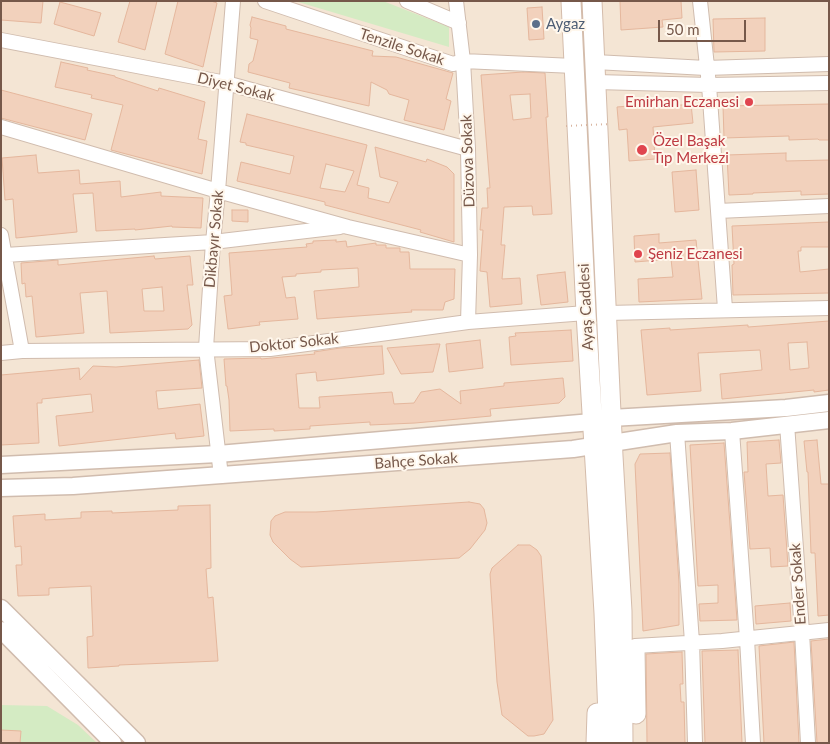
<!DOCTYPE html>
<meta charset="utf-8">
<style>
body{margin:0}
#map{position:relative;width:830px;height:744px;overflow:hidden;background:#fdf3e5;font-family:Lato,sans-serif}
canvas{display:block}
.frame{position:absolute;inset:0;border:2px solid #76584a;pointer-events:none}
.scale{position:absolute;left:658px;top:20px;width:88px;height:22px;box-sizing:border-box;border:2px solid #76584a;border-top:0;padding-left:6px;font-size:15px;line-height:18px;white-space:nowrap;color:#76584a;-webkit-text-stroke:4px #fff7ec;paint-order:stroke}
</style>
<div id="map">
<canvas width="830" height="744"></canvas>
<div class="frame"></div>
<div class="scale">50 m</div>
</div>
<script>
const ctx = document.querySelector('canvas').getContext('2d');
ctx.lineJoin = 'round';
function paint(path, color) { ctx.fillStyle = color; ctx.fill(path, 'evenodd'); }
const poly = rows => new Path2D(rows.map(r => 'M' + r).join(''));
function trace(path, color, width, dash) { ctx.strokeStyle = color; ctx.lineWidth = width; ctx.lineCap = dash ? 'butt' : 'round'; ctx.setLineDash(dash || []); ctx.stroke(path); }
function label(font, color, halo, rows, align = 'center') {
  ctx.font = font + ' Lato,sans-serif'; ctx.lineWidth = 4; ctx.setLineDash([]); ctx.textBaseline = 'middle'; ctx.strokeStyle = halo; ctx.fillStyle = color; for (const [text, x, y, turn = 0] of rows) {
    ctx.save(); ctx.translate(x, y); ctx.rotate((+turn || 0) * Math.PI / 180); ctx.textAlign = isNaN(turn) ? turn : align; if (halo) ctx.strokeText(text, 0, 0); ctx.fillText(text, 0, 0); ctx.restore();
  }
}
paint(poly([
 [1,1,829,1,829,743,1,743]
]), '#f4e5d4');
paint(poly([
 [295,1,383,1,449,27,449,47],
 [1,705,47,706,78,725,97,743,1,743]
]), '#d4ebc3');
const building = poly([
 [1,1,43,1,41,23,1,20,1,1],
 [130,1,157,1,145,50,118,42,130,1],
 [178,1,211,1,217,3,203,67,165,54,178,1],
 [620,1,681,1,682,18,662,20,663,27,621,30,620,1],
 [60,2,101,13,94,36,54,24,60,2],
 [542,7,544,39,529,40,527,8,542,7],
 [252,17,286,26,286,29,373,51,372,56,396,57,453,73,446,99,451,101,444,130,404,120,409,100,389,94,387,90,371,82,369,106,289,88,290,83,248,72,249,64,253,61,258,40,250,38,251,28,250,25,252,17],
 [765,18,765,51,714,52,713,19,765,18],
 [61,62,88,68,87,70,115,76,115,77,158,91,159,88,205,102,198,139,207,141,202,174,111,150,123,105,91,98,92,95,55,87,61,62],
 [523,72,545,73,548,117,546,117,552,214,533,215,532,206,504,207,501,245,505,245,502,279,520,278,522,304,490,307,487,272,480,271,483,230,480,230,482,208,488,208,487,188,490,188,481,75,523,72],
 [530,94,531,118,513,120,510,95,530,94],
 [1,90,92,114,85,140,1,118,1,90],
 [652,104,652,108,691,104,693,123,653,127,655,159,629,161,627,129,619,130,617,107,652,104],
 [829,104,829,140,819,140,818,139,789,140,789,136,724,138,723,106,829,104],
 [247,114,367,145,357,185,369,188,368,198,389,203,398,182,380,177,375,147,426,162,427,159,447,167,454,174,454,242,420,232,421,230,325,205,325,202,237,181,241,162,290,174,294,156,246,145,246,143,240,142,247,114],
 [326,164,354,171,345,192,320,188,326,164],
 [786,153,786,161,829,160,829,194,801,195,801,191,753,193,753,194,729,195,727,155,786,153],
 [36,155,38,173,79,170,80,184,120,181,121,197,161,192,161,196,203,198,201,228,172,227,172,226,135,230,135,229,96,231,93,193,73,194,77,232,16,238,13,199,5,200,2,158,36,155],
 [696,170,699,210,675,212,672,172,696,170],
 [232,210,248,210,248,222,232,221,232,210],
 [829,222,829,247,801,247,801,251,798,251,800,272,829,269,829,293,733,295,732,265,734,264,732,226,829,222],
 [659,234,659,243,696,240,702,299,639,302,638,279,673,277,671,259,635,262,634,236,659,234],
 [336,240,336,242,346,241,347,247,376,243,376,245,386,245,386,248,400,248,400,252,409,252,410,269,455,269,454,299,445,302,443,310,411,310,412,312,317,319,314,291,359,287,358,268,321,270,321,272,296,274,296,276,282,277,286,298,295,297,298,319,259,322,260,325,228,329,224,296,232,295,229,253,307,247,306,244,313,243,313,241,336,240],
 [154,256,155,259,190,256,193,285,187,285,192,325,188,329,110,333,107,291,80,293,84,333,36,337,32,296,26,297,25,283,22,284,21,263,58,260,58,265,154,256],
 [162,287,164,311,144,311,142,289,162,287],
 [565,272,568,302,541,305,537,275,565,272],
 [829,321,829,390,814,392,814,390,722,399,720,374,762,370,760,350,698,353,701,391,647,395,641,330,670,328,670,330,748,325,748,327,829,321],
 [807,342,809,368,790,370,788,343,807,342],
 [571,330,573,361,511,365,509,337,516,336,515,333,571,330],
 [480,340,483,368,449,372,446,344,480,340],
 [437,344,440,344,433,372,401,374,387,348,437,344],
 [382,346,384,374,317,381,316,372,296,374,299,408,320,408,319,397,392,392,394,404,414,403,421,392,440,389,461,404,460,391,504,386,504,383,563,378,565,397,559,403,490,409,491,416,415,423,370,425,370,422,310,426,310,429,274,431,274,429,230,431,229,400,227,386,226,386,224,359,261,358,261,359,315,354,314,352,340,348,382,346],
 [199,360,202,388,156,391,158,409,200,404,204,436,176,439,175,433,59,446,56,416,93,412,91,394,42,399,42,403,37,403,39,443,1,445,1,375,79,368,80,380,93,366,116,367,199,360],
 [779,440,781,463,766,464,768,496,783,495,788,566,771,567,770,548,750,549,744,472,748,472,747,442,779,440],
 [817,440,821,484,829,484,829,615,818,616,815,553,811,553,808,472,807,472,804,441,817,440],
 [724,443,737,620,700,621,699,604,718,603,718,585,698,586,690,445,724,443],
 [670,453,679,583,679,625,643,631,635,464,640,454,670,453],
 [469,502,480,504,484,509,487,523,485,530,470,549,459,558,301,567,290,559,273,542,270,535,271,521,275,516,285,512,316,512,469,502],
 [210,505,211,568,206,569,208,598,213,597,218,661,119,665,119,666,88,668,87,637,93,636,91,586,49,588,49,595,18,596,16,565,22,565,21,546,15,547,13,516,45,514,45,520,81,518,81,512,112,511,112,513,178,510,178,506,210,505],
 [518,545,530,545,537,550,541,556,553,720,544,734,534,736,528,736,502,715,497,682,490,574,492,568,518,545],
 [790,603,791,621,756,624,755,606,790,603],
 [829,639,829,743,817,743,811,641,829,639],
 [794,642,799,743,764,743,759,646,794,642],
 [738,650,742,743,705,743,702,651,738,650],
 [682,652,683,684,680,684,681,702,684,702,685,743,647,743,646,654,682,652],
 [1,730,21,731,20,743,1,743,1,730]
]);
paint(building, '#f2d1bc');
trace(building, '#e5b79d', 1);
const minor = poly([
 [265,1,453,64,463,61,574,66],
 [407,1,459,23],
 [456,1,463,61,468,149,470,255,468,322],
 [700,1,709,85,725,309],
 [1,40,226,83,468,149],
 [595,62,706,68,829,64],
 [596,82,709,85,829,83],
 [1,127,218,191,348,227,470,255],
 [718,211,829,206],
 [1,235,22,351],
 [5,255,213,242,340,227],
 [607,313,829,308],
 [1,353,22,351,270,349,468,322,586,313],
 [787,424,802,632,808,743],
 [732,431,747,639,753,743],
 [677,433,692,642,695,743],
 [221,476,206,348,213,242,218,191,233,1],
 [635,646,722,641,829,630]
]);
const tertiary = poly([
 [1,465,218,454,592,422,611,418,786,408,829,403],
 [1,488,73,486,573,449,677,433,732,431,829,420],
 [1,608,137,743],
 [1,630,113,743]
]);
const secondary = poly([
 [571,1,586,313,604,613,609,743],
 [592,1,613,456,622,611,623,743],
 [635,649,636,714],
 [596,743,597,713]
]);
trace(minor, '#d0bcae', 16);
trace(tertiary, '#d0bcae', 19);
trace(secondary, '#d4bcab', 21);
trace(minor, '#fff', 14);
trace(tertiary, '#fff', 16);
trace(secondary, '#fff', 19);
trace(poly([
 [566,126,610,124]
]), '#d8b49f', 2, [1, 4]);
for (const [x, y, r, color] of [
 [536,24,5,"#5c6f8a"],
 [749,102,5,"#e0444e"],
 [642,150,6,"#e0444e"],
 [638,254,5,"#e0444e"]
]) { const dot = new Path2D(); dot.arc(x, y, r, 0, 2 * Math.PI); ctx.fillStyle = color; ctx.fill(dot); trace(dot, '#fff7ec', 2); }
label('15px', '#4e5e75', '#fff7ec', [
 ["Aygaz",546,24]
], 'left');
label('15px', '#76584a', '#fff7ec', [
 ["Tenzile Sokak",402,47,18],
 ["Diyet Sokak",236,87,14],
 ["Düzova Sokak",468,161,-92],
 ["Dikbayır Sokak",214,239,-85],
 ["Ayaş Caddesi",586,307,-93],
 ["Doktor Sokak",294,343,-6],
 ["Bahçe Sokak",416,461,-4],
 ["Ender Sokak",798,584,-94]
]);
label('15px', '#be3a42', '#fff7ec', [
 ["Emirhan Eczanesi",739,102,"right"],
 ["Özel Başak",653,141],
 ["Tıp Merkezi",653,158],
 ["Şeniz Eczanesi",648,254]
], 'left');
</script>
